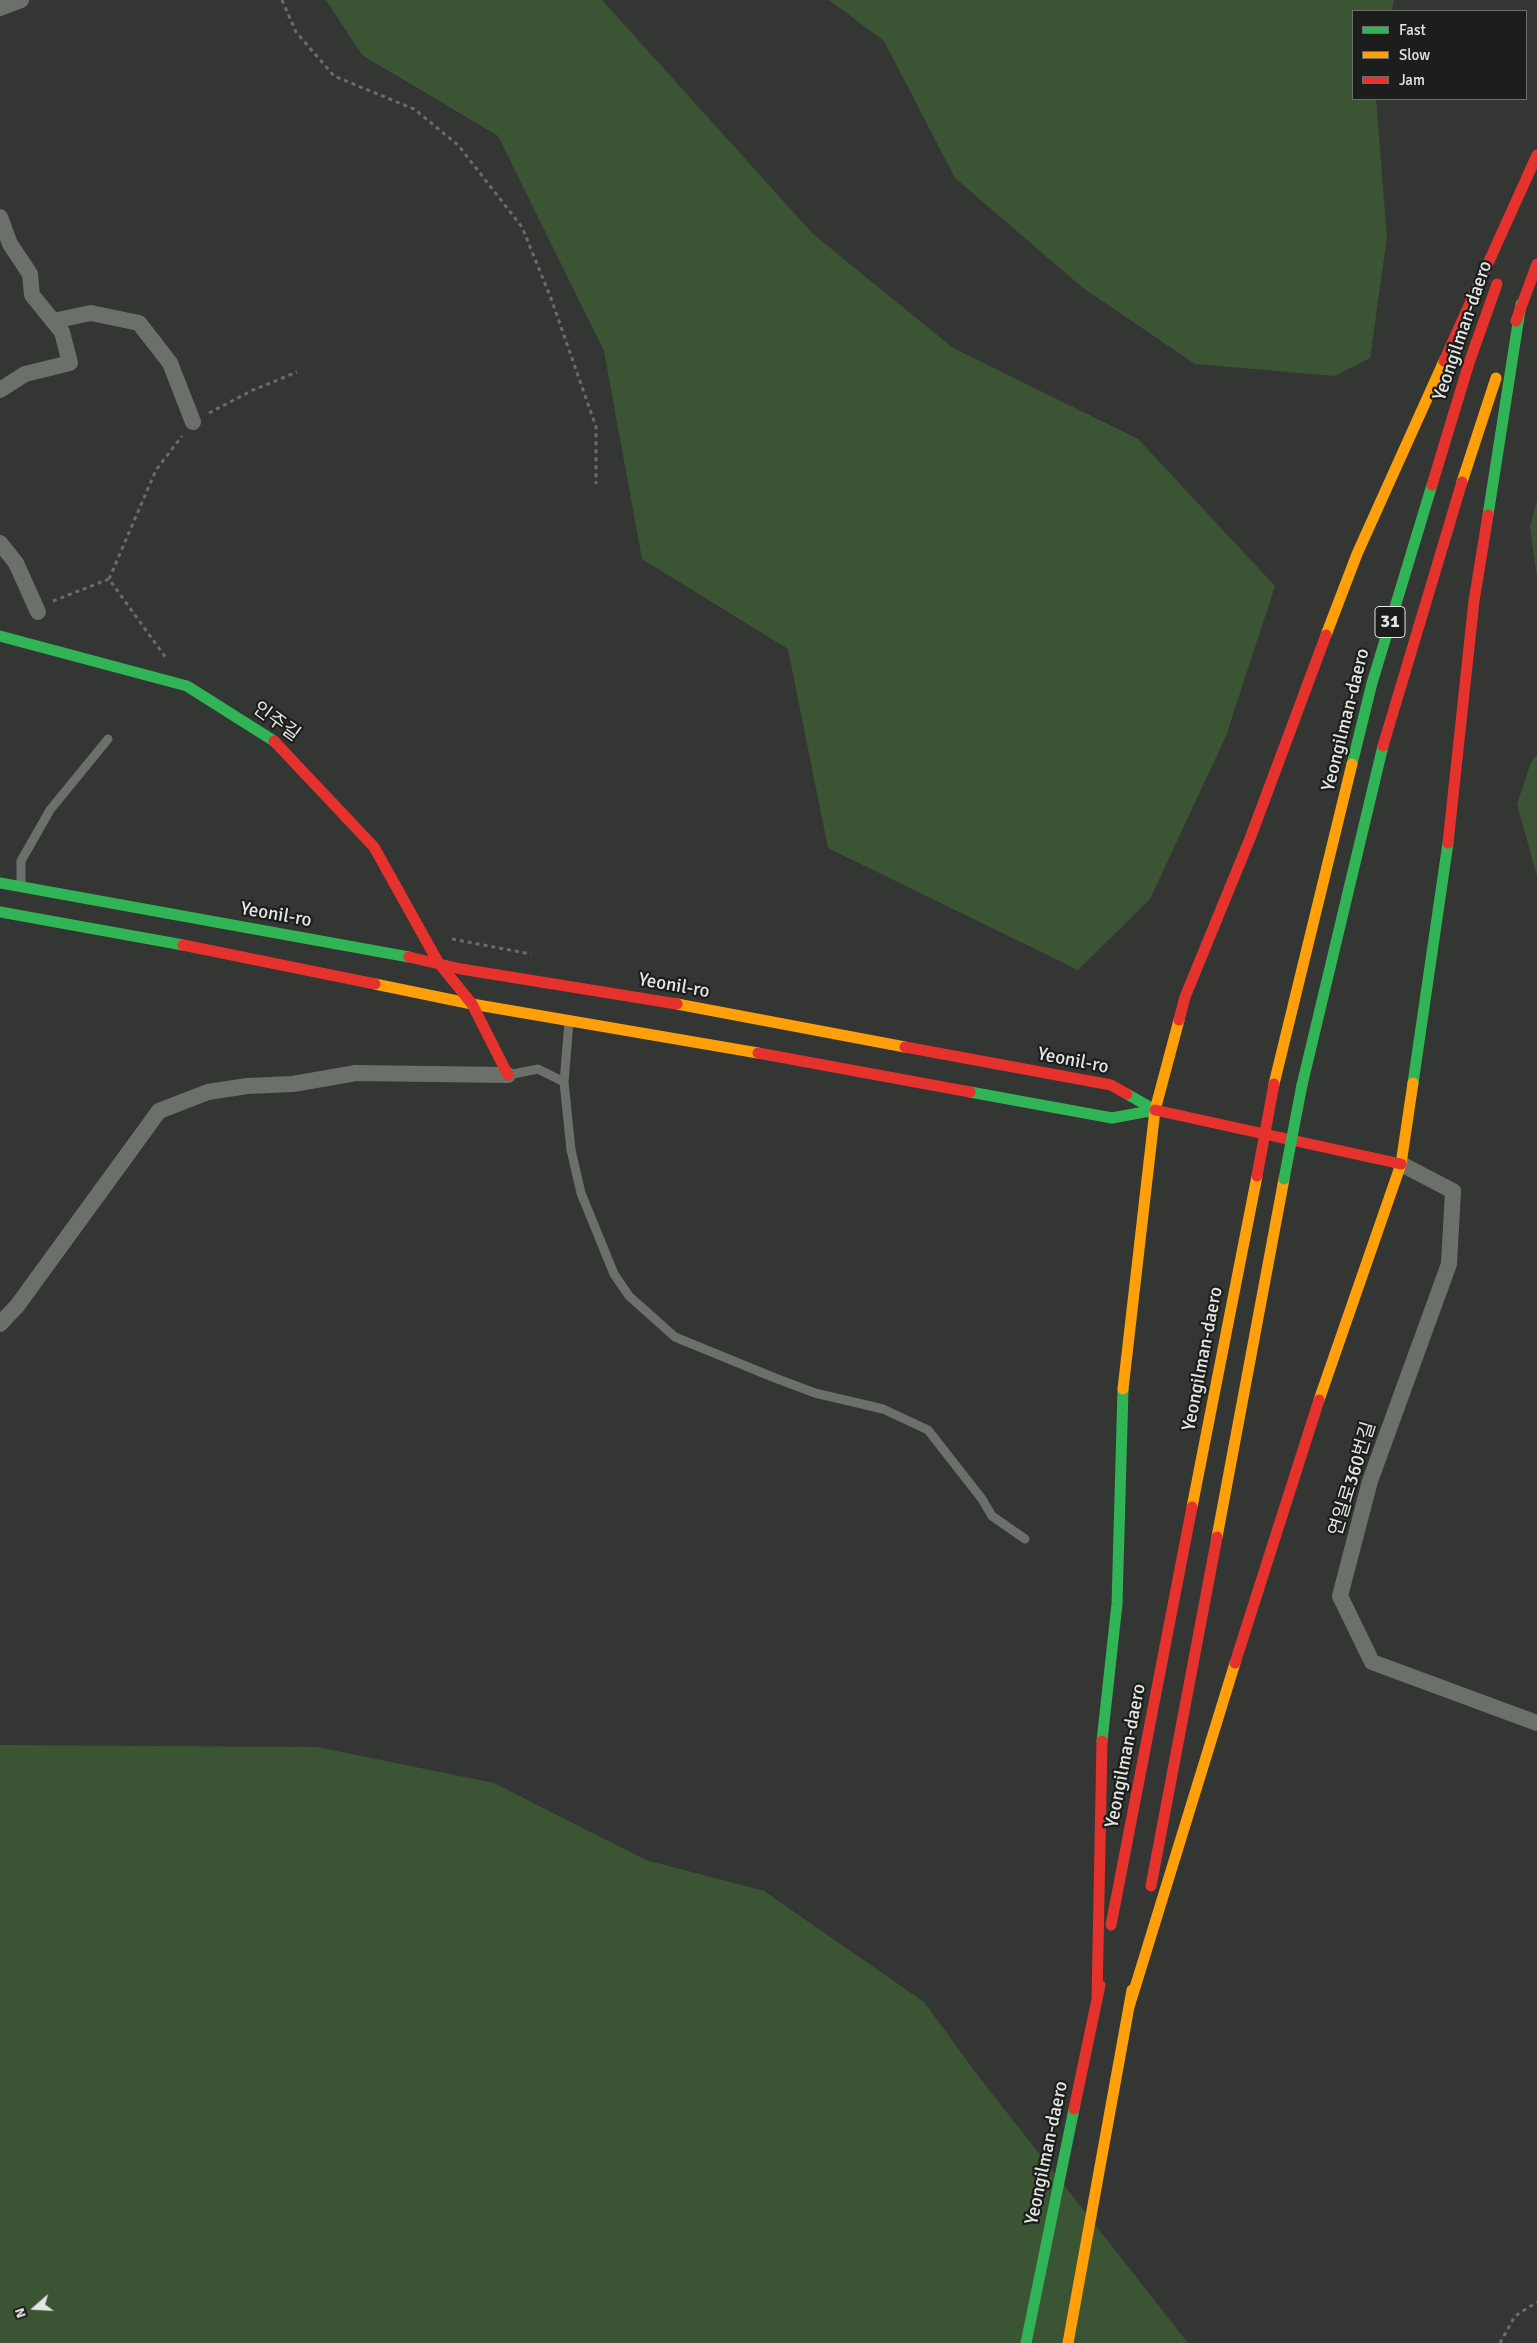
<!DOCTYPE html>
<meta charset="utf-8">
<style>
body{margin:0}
#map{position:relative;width:1537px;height:2343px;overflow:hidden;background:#343634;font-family:Signika,sans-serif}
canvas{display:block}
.legend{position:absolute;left:1352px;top:10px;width:175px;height:90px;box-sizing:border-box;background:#1c1e1c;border:1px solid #6c6e6c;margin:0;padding:6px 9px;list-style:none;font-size:15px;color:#e4e6e3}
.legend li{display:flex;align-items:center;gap:10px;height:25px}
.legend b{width:25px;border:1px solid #6c6e6c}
.north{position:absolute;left:10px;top:2283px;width:50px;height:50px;-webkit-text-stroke:4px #1c1e1c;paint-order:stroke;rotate:251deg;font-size:14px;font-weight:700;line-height:20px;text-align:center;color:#e4e6e3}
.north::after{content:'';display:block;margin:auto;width:18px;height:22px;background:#e4e6e3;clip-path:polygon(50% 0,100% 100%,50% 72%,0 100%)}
</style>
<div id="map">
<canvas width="1537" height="2343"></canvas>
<ul class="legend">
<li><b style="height:6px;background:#30b455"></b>Fast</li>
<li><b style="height:6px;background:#ff9f0a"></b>Slow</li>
<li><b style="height:6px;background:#e5322d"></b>Jam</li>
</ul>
<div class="north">N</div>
</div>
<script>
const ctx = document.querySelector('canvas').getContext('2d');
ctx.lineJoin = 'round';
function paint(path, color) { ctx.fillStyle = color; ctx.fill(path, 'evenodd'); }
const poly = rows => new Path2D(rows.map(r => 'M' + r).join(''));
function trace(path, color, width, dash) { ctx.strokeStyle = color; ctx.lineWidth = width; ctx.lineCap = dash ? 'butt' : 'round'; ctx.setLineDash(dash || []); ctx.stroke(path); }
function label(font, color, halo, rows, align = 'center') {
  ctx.font = font + ' Signika,"Noto Sans KR",sans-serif'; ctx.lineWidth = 4.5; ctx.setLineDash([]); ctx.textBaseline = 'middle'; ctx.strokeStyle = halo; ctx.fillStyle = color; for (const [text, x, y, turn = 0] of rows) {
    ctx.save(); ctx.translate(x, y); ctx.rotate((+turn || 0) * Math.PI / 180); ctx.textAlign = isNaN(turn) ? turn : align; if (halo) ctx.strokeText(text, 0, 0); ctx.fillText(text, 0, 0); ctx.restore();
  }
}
paint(poly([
 [326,0,602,0,813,234,953,348,1138,439,1275,586,1226,736,1150,899,1078,970,828,848,788,649,642,559,604,351,498,136,362,55],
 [829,0,1394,0,1392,11,1353,11,1353,99,1376,99,1387,238,1370,358,1335,376,1195,364,1083,288,955,178,884,41],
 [1537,500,1537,577,1530,527],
 [1537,755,1537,876,1517,804,1531,762],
 [0,1745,317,1747,494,1783,646,1860,764,1891,924,2002,979,2077,1188,2343,0,2343]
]), '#3b5434');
trace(poly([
 [282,0,296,32,334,76,414,109,458,145,522,227,552,301,596,427,596,484],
 [209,413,253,390,297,372],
 [109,579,156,470,182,436],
 [53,601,109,579,166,658],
 [452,939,531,954],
 [1500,2343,1515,2316,1537,2302]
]), '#696c68', 3, [4, 4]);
trace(poly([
 [21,884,21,861,50,810,108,739],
 [569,1022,564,1082,571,1150,581,1193,614,1274,629,1296,675,1337,775,1378,815,1393,883,1409,928,1430,982,1499,992,1516,1025,1539],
 [508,1075,538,1069,564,1082]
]), '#6b716a', 9);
trace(poly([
 [0,8,21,0],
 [0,217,10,244,30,274,32,295,62,332,70,363,25,374,0,390],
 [53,321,91,313,139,323,170,363,193,422],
 [0,543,16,563,38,612],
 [1401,1164,1453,1191,1449,1264,1370,1481,1340,1596,1372,1662,1537,1723],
 [0,1324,17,1306,159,1111,208,1092,247,1086,293,1084,356,1073,508,1075]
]), '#6b716a', 16);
trace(poly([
 [1488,515,1521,304],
 [0,636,187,686,274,741],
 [1352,764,1372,683,1432,485],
 [0,883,409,957],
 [0,912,183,945],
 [1413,1083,1448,843],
 [1302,1085,1383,746],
 [970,1092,1112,1118,1155,1110,1127,1094],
 [1102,1741,1117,1604,1123,1389],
 [1026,2343,1074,2109]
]), '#30b455', 11);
trace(poly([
 [1462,482,1496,378],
 [1326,635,1357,554,1444,361],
 [375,984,472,1004,758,1053],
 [677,1004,905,1047],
 [1274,1084,1352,764],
 [1123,1389,1155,1110,1179,1020],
 [1319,1400,1401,1164,1413,1083],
 [1192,1507,1257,1176],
 [1217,1537,1284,1179],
 [1129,2007,1235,1663],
 [1068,2343,1132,1990]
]), '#ff9f0a', 11);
trace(poly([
 [1516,321,1537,264],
 [1444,361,1537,155],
 [1432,485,1469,363,1497,284],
 [274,741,374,847,438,962,472,1004,508,1075],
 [1383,746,1462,482],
 [1448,843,1474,601,1488,515],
 [183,945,375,984],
 [409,957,461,969,677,1004],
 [1179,1020,1185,997,1251,836,1326,635],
 [905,1047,1111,1085,1127,1094],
 [758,1053,970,1092],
 [1155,1110,1401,1164],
 [1235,1663,1319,1400],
 [1151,1886,1217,1537],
 [1111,1925,1192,1507],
 [1097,2001,1102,1741],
 [1074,2109,1100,1985]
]), '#e5322d', 11);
trace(poly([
 [1284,1179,1302,1085]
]), '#30b455', 11);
trace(poly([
 [1257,1176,1274,1084]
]), '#e5322d', 11);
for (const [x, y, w] of [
 [1390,622,30]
]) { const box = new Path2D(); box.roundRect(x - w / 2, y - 15.5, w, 31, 4); ctx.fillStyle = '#1c1e1c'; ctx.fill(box); trace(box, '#e4e6e3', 1); }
label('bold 18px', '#e4e6e3', null, [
 ["31",1390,622]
]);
label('19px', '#e4e6e3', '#1c1e1c', [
 ["Yeongilman-daero",1463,331,-71],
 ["Yeongilman-daero",1346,720,-76],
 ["인주길",276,722,36],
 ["Yeonil-ro",276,915,10],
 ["Yeonil-ro",674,986,10],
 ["Yeonil-ro",1073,1061,11],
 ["Yeongilman-daero",1203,1359,-79],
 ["연일로360번길",1353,1479,-73],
 ["Yeongilman-daero",1126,1756,-79],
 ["Yeongilman-daero",1047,2153,-78]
]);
</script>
